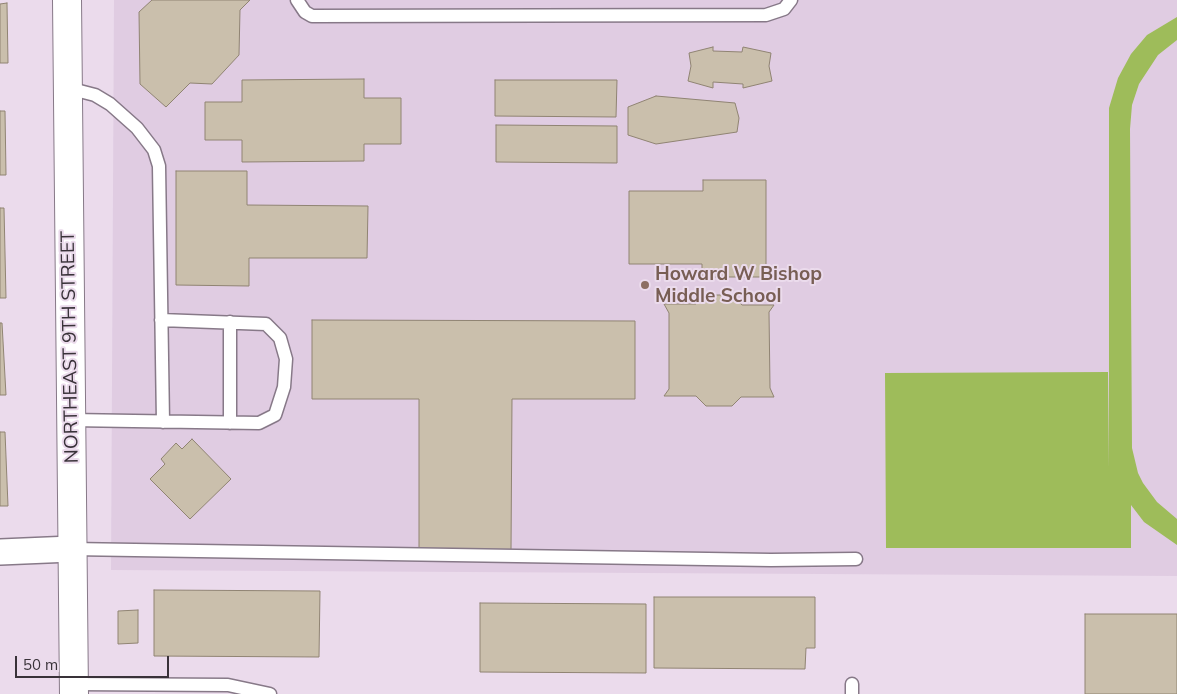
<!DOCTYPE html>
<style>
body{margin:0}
#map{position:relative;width:1177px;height:694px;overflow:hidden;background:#ebdbec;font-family:Mulish,sans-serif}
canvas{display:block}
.scale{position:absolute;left:15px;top:656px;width:154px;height:22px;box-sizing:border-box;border:2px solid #393239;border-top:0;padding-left:6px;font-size:15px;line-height:18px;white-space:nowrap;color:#393239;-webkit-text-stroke:4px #ebdbec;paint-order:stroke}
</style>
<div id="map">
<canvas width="1177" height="694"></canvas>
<div class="scale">50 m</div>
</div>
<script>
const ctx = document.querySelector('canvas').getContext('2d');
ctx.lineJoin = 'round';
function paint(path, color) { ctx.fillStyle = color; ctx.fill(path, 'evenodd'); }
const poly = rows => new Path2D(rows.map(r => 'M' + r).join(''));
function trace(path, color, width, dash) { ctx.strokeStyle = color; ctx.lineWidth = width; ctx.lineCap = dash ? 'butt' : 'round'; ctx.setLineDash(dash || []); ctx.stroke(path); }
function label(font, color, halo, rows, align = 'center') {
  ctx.font = font + ' Mulish,sans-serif'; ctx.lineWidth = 4; ctx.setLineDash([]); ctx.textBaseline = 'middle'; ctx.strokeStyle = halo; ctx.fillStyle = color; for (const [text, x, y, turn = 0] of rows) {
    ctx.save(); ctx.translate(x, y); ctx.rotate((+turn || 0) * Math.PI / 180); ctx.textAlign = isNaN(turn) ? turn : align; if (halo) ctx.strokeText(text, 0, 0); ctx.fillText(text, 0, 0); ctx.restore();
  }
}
paint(poly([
 [114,0,1177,0,1177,576,111,570]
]), '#e0cce2');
paint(poly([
 [1177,17,1177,40,1158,55,1139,84,1132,105,1130,129,1132,448,1138,473,1143,483,1157,502,1177,519,1177,545,1144,522,1131,505,1131,548,886,548,885,373,1108,372,1109,469,1109,108,1118,78,1131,54,1147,35]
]), '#9ebc5a');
const building = poly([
 [152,0,250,0,240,10,239,55,212,84,190,83,166,107,140,84,139,12,152,0],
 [7,3,8,63,0,63,0,4,7,3],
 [713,47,713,51,742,52,743,47,771,53,769,66,772,81,743,88,743,84,713,82,713,88,688,81,691,66,689,53,713,47],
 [364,79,364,98,401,98,401,144,364,144,364,161,242,162,242,140,205,140,205,102,242,102,242,80,364,79],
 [495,80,617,80,616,117,495,116,495,80],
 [656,96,735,103,739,118,737,132,656,144,628,135,628,107,656,96],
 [0,111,5,111,6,175,0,175,0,111],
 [496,125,617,126,617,163,496,162,496,125],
 [176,171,247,171,247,205,368,206,367,258,249,258,249,286,176,285,176,171],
 [703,180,766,180,766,277,702,277,702,264,629,264,629,191,703,191,703,180],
 [0,208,4,208,6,298,0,298,0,208],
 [705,295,733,295,742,305,774,305,769,312,770,388,774,397,741,397,732,406,706,406,696,396,664,396,669,389,669,313,664,304,696,304,705,295],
 [312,320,635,321,635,399,512,399,511,551,419,551,419,399,312,399,312,320],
 [0,323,2,323,6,395,0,395,0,323],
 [0,432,5,432,8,506,0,506,0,432],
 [192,439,231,479,190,519,150,479,165,464,161,459,176,443,182,449,192,439],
 [154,590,320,591,319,657,154,656,154,590],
 [654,597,815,597,815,648,806,648,805,669,654,668,654,597],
 [480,603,646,604,646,673,480,672,480,603],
 [138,610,138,643,118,644,118,611,138,610],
 [1085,614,1177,614,1177,694,1085,694,1085,614]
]);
paint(building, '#cabfac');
trace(building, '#908473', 1);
const service = poly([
 [297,0,305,12,312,16,766,15,784,9,791,0],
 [68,88,95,95,110,104,137,128,154,150,159,166,163,422],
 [230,322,230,423],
 [71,420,259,423,275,415,284,387,286,359,280,338,266,324,161,320],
 [71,549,771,560,856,559],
 [74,684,228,685,270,694],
 [852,694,852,684]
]);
const minor = poly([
 [0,552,71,549]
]);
const tertiary = poly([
 [67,0,74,694]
]);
trace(service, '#877988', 15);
trace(minor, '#877988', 28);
trace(tertiary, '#877988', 30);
trace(service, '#fff', 12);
trace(minor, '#fff', 25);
trace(tertiary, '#fff', 28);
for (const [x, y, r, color] of [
 [645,285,5,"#8d6e63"]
]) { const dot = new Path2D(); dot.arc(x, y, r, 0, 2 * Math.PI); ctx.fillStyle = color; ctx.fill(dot); trace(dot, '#ebdbec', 2); }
label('bold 19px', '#785e54', '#ebdbec', [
 ["Howard W Bishop",655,274],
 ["Middle School",655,296]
], 'left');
label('19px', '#393239', '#ebdbec', [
 ["NORTHEAST 9TH STREET",70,347,-91]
]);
</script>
